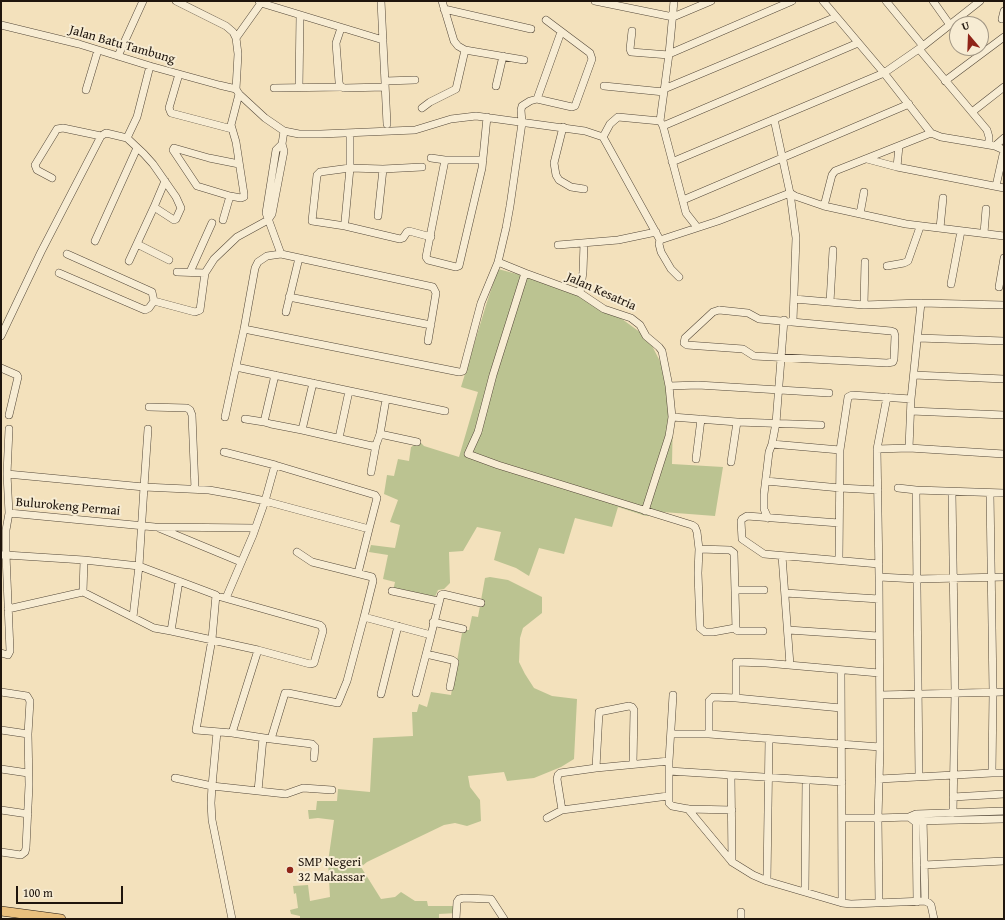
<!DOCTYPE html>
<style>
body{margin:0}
#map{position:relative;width:1005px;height:920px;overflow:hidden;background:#f3e1bc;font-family:"Gentium Book Plus",serif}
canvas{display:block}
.frame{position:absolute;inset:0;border:2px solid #1f150d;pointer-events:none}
.north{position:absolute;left:949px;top:16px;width:40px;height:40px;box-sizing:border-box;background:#f7ecd3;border:1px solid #a19684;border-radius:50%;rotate:341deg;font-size:11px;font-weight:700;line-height:16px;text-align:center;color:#1f150d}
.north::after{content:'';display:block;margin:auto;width:14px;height:18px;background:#8f2418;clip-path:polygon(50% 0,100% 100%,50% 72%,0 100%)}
.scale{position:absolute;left:16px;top:886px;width:107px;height:18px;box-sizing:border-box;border:2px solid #1f150d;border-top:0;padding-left:5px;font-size:12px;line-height:14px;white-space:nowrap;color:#1f150d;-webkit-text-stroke:3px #f7ecd3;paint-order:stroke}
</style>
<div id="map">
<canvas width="1005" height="920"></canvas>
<div class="frame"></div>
<div class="north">U</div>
<div class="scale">100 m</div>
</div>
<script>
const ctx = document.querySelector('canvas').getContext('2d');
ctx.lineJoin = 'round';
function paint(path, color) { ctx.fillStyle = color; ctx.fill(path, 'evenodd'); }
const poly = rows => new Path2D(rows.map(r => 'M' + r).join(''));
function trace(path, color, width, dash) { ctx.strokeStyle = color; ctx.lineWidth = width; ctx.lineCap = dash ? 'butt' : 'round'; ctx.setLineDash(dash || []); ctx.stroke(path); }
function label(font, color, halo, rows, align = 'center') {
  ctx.font = font + ' "Gentium Book Plus",serif'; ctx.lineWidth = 4; ctx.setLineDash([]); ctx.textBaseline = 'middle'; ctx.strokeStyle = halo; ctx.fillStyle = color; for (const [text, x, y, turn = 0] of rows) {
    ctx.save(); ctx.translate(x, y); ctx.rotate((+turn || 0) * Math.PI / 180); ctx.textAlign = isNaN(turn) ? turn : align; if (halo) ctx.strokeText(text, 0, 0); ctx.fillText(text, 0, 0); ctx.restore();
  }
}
paint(poly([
 [498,269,551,283,600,303,648,338,666,373,673,413,672,464,723,467,715,516,663,512,646,516,618,507,612,527,575,518,564,554,539,548,529,576,516,568,494,560,501,532,477,527,463,551,449,552,450,583,444,589,438,590,434,599,393,591,395,582,383,579,388,555,369,552,371,545,395,548,400,525,390,522,398,500,384,494,387,475,394,476,398,459,409,461,411,447,420,442,424,446,459,457,478,392,461,387,487,302],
 [490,577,508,580,542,597,542,613,523,628,520,638,519,662,525,674,534,688,552,696,577,699,574,759,561,767,534,778,507,781,504,772,468,776,470,787,480,800,481,821,467,826,455,823,444,825,367,862,361,867,381,899,395,897,401,892,415,901,427,901,428,906,457,906,457,913,439,914,439,919,300,919,300,916,291,914,290,910,298,908,296,893,294,894,293,886,308,885,310,901,330,897,328,862,334,820,318,818,309,819,308,810,316,810,317,801,337,801,338,789,370,792,373,738,413,736,412,712,417,712,419,704,427,707,431,692,451,695,462,633,465,630,469,630,472,616,478,617,485,578]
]), '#bbc391');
const minor = poly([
 [176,1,226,26,233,32,236,38,238,54,236,89,239,94,265,118,284,131,299,134,321,134,415,130,451,119,476,116,585,131,603,137,660,240,659,244,661,252,671,269,679,277],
 [381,1,387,124],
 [442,1,454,41,458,46,465,50,524,60],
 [595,1,673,17,711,1],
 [674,1,669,54,660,121,663,126,686,213,697,227],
 [823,1,884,73,931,133,941,137,995,146,1004,150],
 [886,1,923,46],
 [933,1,950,25],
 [261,3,383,40],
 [444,9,531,29],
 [1002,19,1004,11],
 [1,25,79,44,150,66,219,85,236,89],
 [341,28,336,43,339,82,340,86,344,88,385,87],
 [632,31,630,49,631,52,669,55],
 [236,38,261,3,259,1],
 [919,49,987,130,989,137,989,145],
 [669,54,792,1],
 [118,56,143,1],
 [150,66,137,117,127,138,144,154,153,164,176,197,181,208,176,219,174,220,154,207,165,181],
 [179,74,169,108,171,113,232,129],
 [385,81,415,80],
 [945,81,1004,37],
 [496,86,503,56],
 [604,86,664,92],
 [274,88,341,87],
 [299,88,300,15],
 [664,89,836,17],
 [86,90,98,50],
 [537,99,561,32],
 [422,108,430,102,456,89,465,50],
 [972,112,1004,87],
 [774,119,790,193,796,238,793,321],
 [663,126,858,43],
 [563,127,554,163,556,175,559,180,571,187,584,189],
 [603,137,610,124,618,117,660,121],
 [282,144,276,150,266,213,281,254,433,287,436,293,428,341],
 [995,146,1004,138],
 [431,158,445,160,483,160],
 [867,159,897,167,1004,188],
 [445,160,426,257,428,260,456,267,459,266,482,168,487,117],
 [672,162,884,73,923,46,980,1],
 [239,164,209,158,174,148,173,150,197,186,230,196,241,198,244,197,244,194,236,142,231,125,239,94],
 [422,167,383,169,350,168,320,172,317,175,312,221,345,226,400,239,403,238,407,232,409,231,431,237],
 [897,167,899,146],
 [52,178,37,170,35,165,57,129,63,128,101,136],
 [996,186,1004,150],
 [683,200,909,104],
 [824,206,832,175,835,171,931,133],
 [860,214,864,192],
 [378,216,383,169],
 [223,220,230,196],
 [345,221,350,168,350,134],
 [940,228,943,198],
 [984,233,986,209],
 [660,240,718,221,790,193,795,196,824,206,906,224,1004,236],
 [95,241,137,148],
 [137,244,169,260],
 [558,245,618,240,656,232],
 [129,261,154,207],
 [498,262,525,273,580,293,604,309,631,318,640,325,646,336,659,347,662,351,669,386,672,417,669,436,645,511],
 [887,266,904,263,908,261,920,227],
 [177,272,205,273],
 [190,272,212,223],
 [59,273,145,310,149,308,154,301,152,292,67,254],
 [525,273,493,375,478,432,468,454,498,465,692,525,695,527,697,532,699,549,730,550,734,553,736,630,738,631,763,631],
 [951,284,961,231],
 [999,287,1004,258],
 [580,293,583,272,584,243],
 [289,297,431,325],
 [794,299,864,305,921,303,1004,305],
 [154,301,195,312,198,311,200,310,205,273,214,259,237,237,268,220,272,214,284,151,282,144,284,131],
 [830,302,833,250],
 [864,305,865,262],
 [719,310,748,313,759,319,891,331,894,332,895,336,894,359,893,362,887,363,754,356,743,349,687,345,684,343,685,338,713,312,719,310],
 [286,312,299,258],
 [244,329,459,372,463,371,481,303,498,262,506,228,510,206,522,123,521,110,522,106,530,101,537,99,572,107,575,106,592,59,590,53,546,20],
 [1,336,41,252,101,136,106,133,127,138],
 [918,338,1004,341],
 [236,367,445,411],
 [1,368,17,375,18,377,9,415],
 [275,375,264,422,271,424,302,430,372,446,376,445,380,434,386,399],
 [914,375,1004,379],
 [669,386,698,385,829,393],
 [149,407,187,408,190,410,192,415,195,489],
 [911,411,1004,415],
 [225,417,244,329,255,268,258,262,267,256,281,254],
 [672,417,737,422,821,425],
 [245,419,264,422],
 [302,430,313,383],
 [380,434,417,442],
 [339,438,349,391],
 [772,444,840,450],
 [909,448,911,399,921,303],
 [877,449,887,397],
 [224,452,275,465,265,501,369,529,358,573],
 [696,459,701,419],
 [731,462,737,422],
 [275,465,375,495,377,498,369,529],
 [371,472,376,445],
 [7,474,9,429],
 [766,481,840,488,878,490],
 [898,488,916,490],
 [952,492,955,692,953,813],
 [990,493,993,692,992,773,1004,773],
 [9,513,7,474,144,487,148,429],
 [768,518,764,509,764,494,769,452,772,444,776,423,784,320],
 [839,523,747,516,742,519,741,521,742,539,764,554,879,564],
 [159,528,241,562],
 [699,549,698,573,700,628,705,632,713,632,735,628],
 [297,552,312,562,372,577,373,581,364,617],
 [1,555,6,555,6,530,9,513,155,527,255,528],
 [782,556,790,665],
 [839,560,840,450,848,397,852,395,911,399],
 [879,577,877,449,909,448,1004,454],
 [1004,577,917,579,879,577,880,747,878,818,909,817,916,814,1004,811],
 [735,590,764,590],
 [392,591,438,601],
 [83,592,84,560],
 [785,593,879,599],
 [8,609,83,592,154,628,171,631,179,581],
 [133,617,139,566,144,487,209,490,237,495,265,501,253,535,226,598],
 [433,622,463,629],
 [788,630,878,636],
 [171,631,258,650,310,664,314,663,323,631,322,627,320,625,221,597],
 [431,635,441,595,443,594,481,603],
 [1,653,8,655,10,651,6,555,84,560,139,566,216,595,212,639,196,730,232,733,271,739,285,693,288,693,338,703,347,681,364,617,431,635,416,693],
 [426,654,452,660,455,662,450,687],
 [841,670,842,903],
 [1,692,27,696,30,701,28,734,29,785,26,848,25,852,21,855,1,852],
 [381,694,398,626],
 [673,695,669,761,669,803,672,806,688,809,732,810],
 [880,695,1004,692],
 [736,698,736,662,766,663,879,673],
 [1,730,28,734],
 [217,732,212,786,286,794,303,788,332,790],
 [232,733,258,650],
 [671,734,709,734,880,747],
 [709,734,709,701,713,697,736,698,841,708],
 [271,739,312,744,315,747,314,758],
 [596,768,599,712,629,706,632,707,634,710,633,764],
 [1,769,28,773],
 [669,771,842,782],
 [731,775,732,862],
 [919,777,916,490,1004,493],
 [175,778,212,786,211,803,212,820,232,919],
 [879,779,992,773],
 [258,791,263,738],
 [953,797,1004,794],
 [688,809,732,862,753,875,767,881,842,903,851,904,925,901,929,903,931,905,934,919],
 [1,810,28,814],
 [562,810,557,779,558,775,560,773,596,768,669,761],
 [909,817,914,821,1004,819],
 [916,817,917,902],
 [547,818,562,810,668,796],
 [843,818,878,818,879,903],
 [923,818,925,901],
 [924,865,1004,861],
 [767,881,769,739],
 [805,891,806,780],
 [456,919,457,902,459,899,464,898,491,899,504,919],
 [741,919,741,912]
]);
const major = poly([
 [1,911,61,919]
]);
trace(minor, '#544839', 8);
trace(major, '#1f150d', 10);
trace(minor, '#f7ecd3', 7);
trace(major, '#eac07e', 9);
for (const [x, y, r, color] of [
 [290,870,4,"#8f2418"]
]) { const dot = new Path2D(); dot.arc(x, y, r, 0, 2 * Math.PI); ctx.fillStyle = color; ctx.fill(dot); trace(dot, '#f7ecd3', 1.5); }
label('13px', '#1f150d', '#f7ecd3', [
 ["Jalan Batu Tambung",122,45,16],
 ["Jalan Kesatria",601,292,24],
 ["Bulurokeng Permai",68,507,5]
]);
label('13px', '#1f150d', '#f7ecd3', [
 ["SMP Negeri",298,863],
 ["32 Makassar",298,878]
], 'left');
</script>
